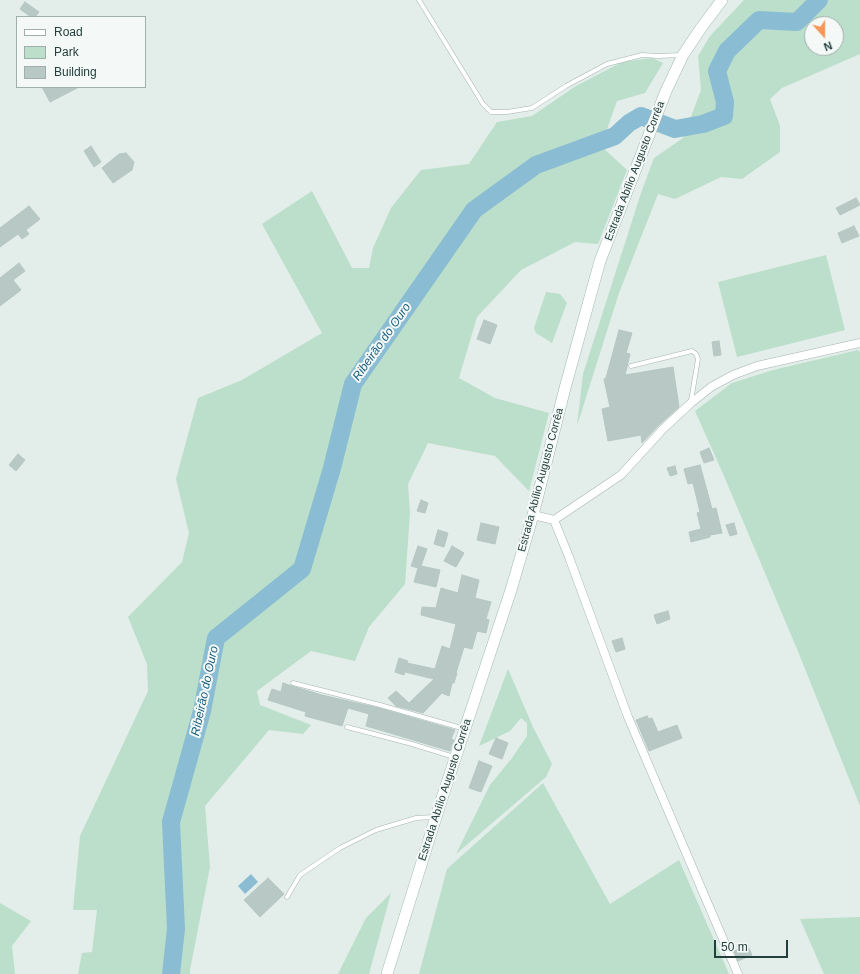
<!DOCTYPE html>
<meta charset="utf-8">
<style>
body{margin:0}
#map{position:relative;width:860px;height:974px;overflow:hidden;background:#e3edea;font-family:Arial,sans-serif}
canvas{display:block}
.legend{position:absolute;left:16px;top:16px;width:130px;height:72px;box-sizing:border-box;background:#f4f9f7;border:1px solid #a0afac;margin:0;padding:5px 7px;list-style:none;font-size:12px;color:#223f3b}
.legend li{display:flex;align-items:center;gap:8px;height:20px}
.legend b{width:20px;border:1px solid #a0afac}
.north{position:absolute;left:804px;top:16px;width:40px;height:40px;box-sizing:border-box;background:#f4f9f7;border:1px solid #a0afac;border-radius:50%;rotate:159deg;font-size:11px;font-weight:700;line-height:16px;text-align:center;color:#223f3b}
.north::after{content:'';display:block;margin:auto;width:14px;height:18px;background:#f59659;clip-path:polygon(50% 0,100% 100%,50% 72%,0 100%)}
.scale{position:absolute;left:714px;top:940px;width:74px;height:18px;box-sizing:border-box;border:2px solid #223f3b;border-top:0;padding-left:5px;font-size:12px;line-height:14px;white-space:nowrap;color:#223f3b;-webkit-text-stroke:3px #f4f9f7;paint-order:stroke}
</style>
<div id="map">
<canvas width="860" height="974"></canvas>
<ul class="legend">
<li><b style="height:5px;background:#fff"></b>Road</li>
<li><b style="height:11px;background:#bbdfca"></b>Park</li>
<li><b style="height:11px;background:#b8c8c4"></b>Building</li>
</ul>
<div class="north">N</div>
<div class="scale">50 m</div>
</div>
<script>
const ctx = document.querySelector('canvas').getContext('2d');
ctx.lineJoin = 'round';
function paint(path, color) { ctx.fillStyle = color; ctx.fill(path, 'evenodd'); }
const poly = rows => new Path2D(rows.map(r => 'M' + r).join(''));
function trace(path, color, width, dash) { ctx.strokeStyle = color; ctx.lineWidth = width; ctx.lineCap = dash ? 'butt' : 'round'; ctx.setLineDash(dash || []); ctx.stroke(path); }
function label(font, color, halo, rows, align = 'center') {
  ctx.font = font + ' Arial,sans-serif'; ctx.lineWidth = 4; ctx.setLineDash([]); ctx.textBaseline = 'middle'; ctx.strokeStyle = halo; ctx.fillStyle = color; for (const [text, x, y, turn = 0] of rows) {
    ctx.save(); ctx.translate(x, y); ctx.rotate((+turn || 0) * Math.PI / 180); ctx.textAlign = isNaN(turn) ? turn : align; if (halo) ctx.strokeText(text, 0, 0); ctx.fillText(text, 0, 0); ctx.restore();
  }
}
paint(poly([
 [744,0,860,0,860,54,782,88,770,99,780,126,780,152,742,179,721,177,675,199,658,194,619,293,577,426,583,374,641,193,654,158,683,138,701,90,698,56,710,36],
 [812,24,836,24,836,48,812,48],
 [652,58,663,63,645,93,617,101,601,146,627,170,598,244,575,242,521,270,477,317,459,378,495,398,549,413,529,491,495,456,428,443,408,484,410,513,405,584,369,627,355,661,311,651,257,691,260,705,311,725,303,734,269,730,205,806,210,867,190,970,190,974,78,974,82,953,92,952,97,910,73,910,80,836,148,691,147,664,128,617,182,562,189,533,176,479,198,398,242,380,322,333,262,224,312,191,352,268,369,268,373,248,391,208,421,170,469,164,497,122,532,116,576,86,622,62],
 [826,255,845,330,737,357,718,282],
 [546,292,560,294,567,303,552,343,536,333,534,328],
 [858,350,860,352,860,806,797,649,724,476,695,411,732,383,773,370],
 [508,669,533,727,552,764,546,777,456,854,490,785,512,758,527,736,527,723,521,718,510,731,479,746],
 [543,783,610,904,679,860,729,974,419,974,447,869],
 [391,893,369,974,338,974,366,918],
 [0,903,31,921,12,946,15,974,0,974],
 [860,917,860,974,824,974,800,919]
]), '#bbdfca');
paint(poly([
 [251,874,258,882,245,894,238,886]
]), '#8abdd3');
trace(poly([
 [171,974,176,929,171,822,202,711,216,638,302,569,332,468,353,384,474,210,536,165,615,136,629,123,641,116,675,129,703,124,724,116,725,102,717,71,727,51,759,20,797,22,819,0]
]), '#8abdd3', 18);
const building = poly([
 [25,2,39,12,35,17,31,17,20,9,25,2],
 [42,87,79,87,50,102,42,87],
 [91,146,101,162,94,167,84,151,91,146],
 [126,153,134,162,132,170,113,183,102,168,119,154,126,153],
 [856,198,860,205,840,215,836,208,856,198],
 [29,206,40,219,26,230,29,234,22,239,18,234,0,247,0,228,29,206],
 [854,226,859,236,842,243,838,233,854,226],
 [19,263,25,271,13,280,21,290,0,306,0,278,19,263],
 [484,320,497,325,490,344,477,339,484,320],
 [619,330,632,333,626,353,630,354,625,375,673,367,679,407,659,425,642,443,641,435,608,441,602,409,610,407,604,379,606,378,619,330],
 [719,341,721,355,714,356,712,342,719,341],
 [709,448,714,460,704,463,700,452,709,448],
 [18,454,25,460,16,471,9,465,18,454],
 [700,465,712,509,716,508,722,533,710,535,710,537,691,542,689,532,701,529,697,513,700,512,693,483,688,484,684,469,700,465],
 [675,466,677,474,670,476,667,468,675,466],
 [421,500,428,503,425,513,417,511,421,500],
 [481,523,499,527,495,544,477,540,481,523],
 [734,523,737,534,730,536,726,525,734,523],
 [438,530,448,533,444,547,434,544,438,530],
 [418,546,427,549,421,566,440,570,436,587,414,582,418,568,411,566,418,546],
 [452,546,464,553,456,567,444,561,452,546],
 [462,575,479,580,475,598,491,602,486,619,489,620,486,633,477,631,472,649,464,647,456,673,457,673,454,683,452,683,449,696,442,693,423,713,396,706,388,698,396,691,409,703,434,679,405,672,404,675,395,672,399,658,408,661,407,663,435,669,442,646,450,649,456,624,421,615,422,607,436,608,441,588,458,593,462,575],
 [668,611,670,619,657,624,654,615,668,611],
 [622,638,625,649,616,652,612,641,622,638],
 [283,683,292,686,322,695,379,708,455,730,451,739,454,740,450,751,380,730,366,726,369,714,348,708,342,726,305,716,306,712,268,700,272,689,281,692,283,683],
 [647,716,649,719,652,718,658,732,677,725,682,738,649,751,636,720,647,716],
 [496,738,508,743,502,759,489,754,496,738],
 [479,761,492,766,481,792,469,788,479,761],
 [268,878,284,894,260,917,244,900,268,878],
 [748,946,752,955,738,961,734,951,748,946]
]);
paint(building, '#b8c8c4');
trace(building, '#b5c7c2', 1);
const service = poly([
 [419,0,483,104,491,112,507,112,532,108,566,86,607,64,642,55,658,56,681,55],
 [631,366,692,351,696,354,698,359,691,401],
 [293,683,380,705,465,729],
 [347,727,412,744,454,757],
 [287,897,300,875,340,848,376,830,416,818,434,817]
]);
const minor = poly([
 [533,515,554,520,621,475,663,429,691,403,711,387,733,375,757,366,860,343],
 [554,520,569,557,628,717,738,974]
]);
const secondary = poly([
 [387,974,441,801,511,590,533,515,565,388,600,261,666,91,683,55,701,28,722,0]
]);
trace(service, '#a5b5b2', 5);
trace(minor, '#a5b5b2', 9);
trace(secondary, '#a1b9b4', 12);
trace(service, '#fff', 4);
trace(minor, '#fff', 8);
trace(secondary, '#fff', 11);
label('11px', '#223f3b', '#f4f9f7', [
 ["Estrada Abílio Augusto Corrêa",635,171,-69],
 ["Estrada Abílio Augusto Corrêa",541,480,-75],
 ["Estrada Abílio Augusto Corrêa",445,790,-72]
]);
label('italic 12px', '#1a5e7d', '#f4f9f7', [
 ["Ribeirão do Ouro",382,342,-55],
 ["Ribeirão do Ouro",205,691,-78]
]);
</script>
